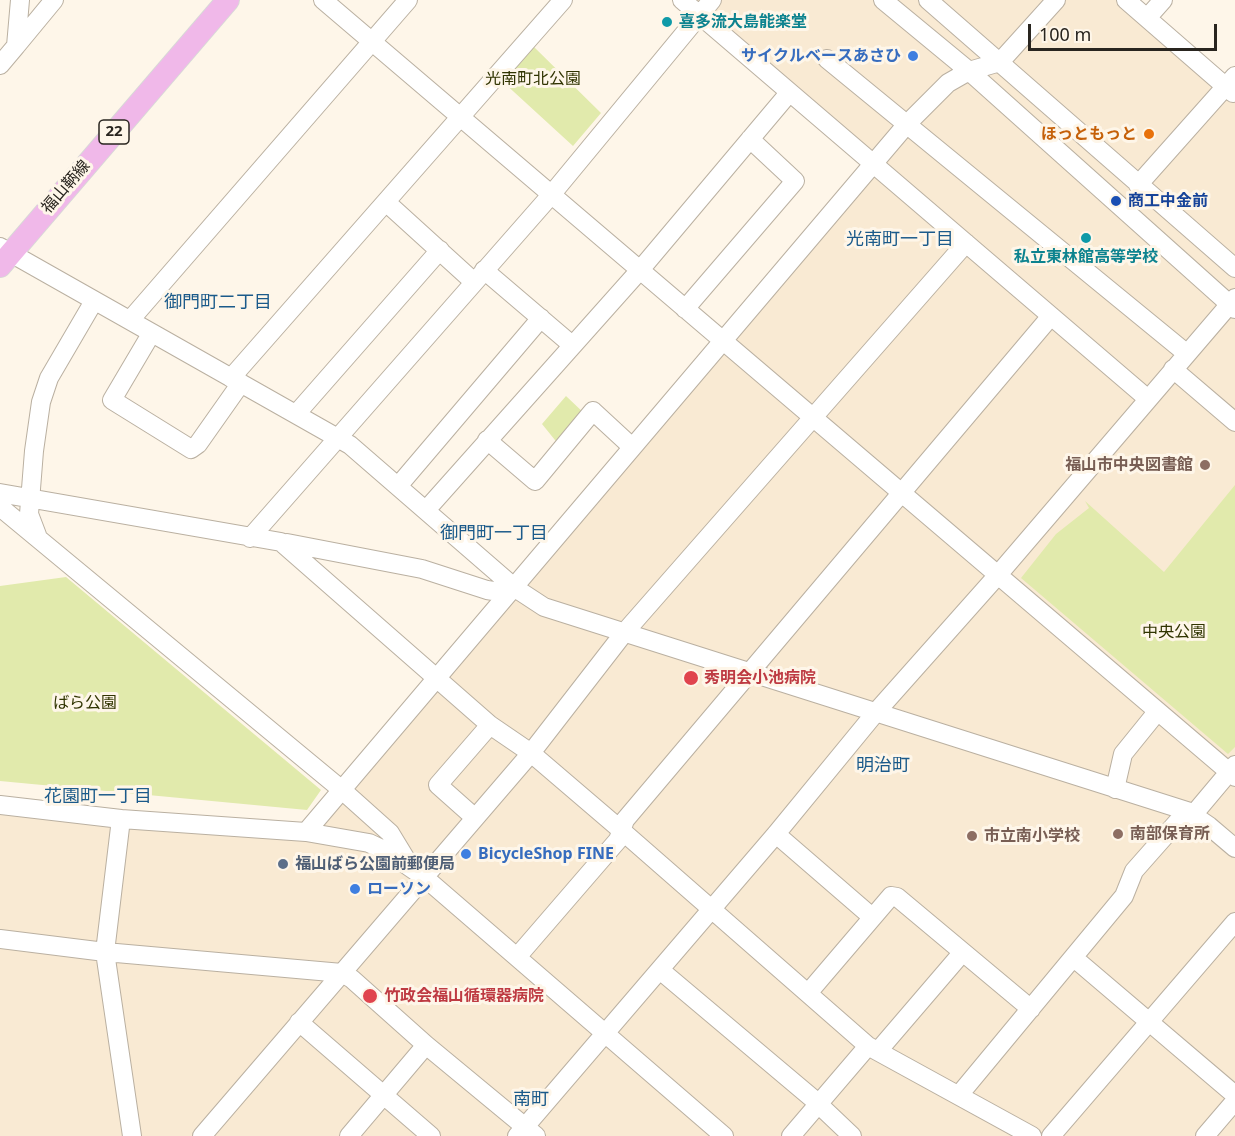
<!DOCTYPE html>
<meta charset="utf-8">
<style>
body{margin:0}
#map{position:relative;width:1235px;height:1136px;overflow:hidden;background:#fef6e9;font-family:"Noto Sans",sans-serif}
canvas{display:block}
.scale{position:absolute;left:1028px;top:24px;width:189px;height:27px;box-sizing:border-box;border:3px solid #29251f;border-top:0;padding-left:8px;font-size:18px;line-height:21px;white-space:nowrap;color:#29251f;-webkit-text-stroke:4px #fef6e9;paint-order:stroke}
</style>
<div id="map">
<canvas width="1235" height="1136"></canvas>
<div class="scale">100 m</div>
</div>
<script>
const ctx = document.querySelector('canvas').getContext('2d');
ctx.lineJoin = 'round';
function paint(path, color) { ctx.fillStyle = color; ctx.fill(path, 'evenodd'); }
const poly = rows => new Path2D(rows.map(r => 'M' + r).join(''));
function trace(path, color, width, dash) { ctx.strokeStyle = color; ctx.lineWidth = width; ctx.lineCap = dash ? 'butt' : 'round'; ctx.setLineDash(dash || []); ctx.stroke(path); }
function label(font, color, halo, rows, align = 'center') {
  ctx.font = font + ' "Noto Sans","Noto Sans JP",sans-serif'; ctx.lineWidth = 6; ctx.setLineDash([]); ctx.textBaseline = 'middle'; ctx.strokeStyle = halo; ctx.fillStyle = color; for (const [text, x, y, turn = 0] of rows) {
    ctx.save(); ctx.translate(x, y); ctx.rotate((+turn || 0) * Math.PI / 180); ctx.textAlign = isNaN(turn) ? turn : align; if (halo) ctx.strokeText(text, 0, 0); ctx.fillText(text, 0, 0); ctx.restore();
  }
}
paint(poly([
 [686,0,1127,0,1235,92,1235,1136,0,1136,0,801,310,834,879,166]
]), '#f9ead3');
paint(poly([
 [532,45,601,113,573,146,502,81],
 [566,396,586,415,559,445,542,424],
 [1235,485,1235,747,1228,754,1021,578,1056,534,1089,508,1085,501,1164,572],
 [66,577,321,790,307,810,0,781,0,586]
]), '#e1eaac');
const minor = poly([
 [323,0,1235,777],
 [682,0,1148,399],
 [883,0,969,71,1235,309],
 [928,0,1235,268],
 [1126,0,1233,93],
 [1147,18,1163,0],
 [16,46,54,0],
 [827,59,1186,353],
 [0,65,16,46,20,0],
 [1138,185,1235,76],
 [387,203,474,282],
 [0,247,350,445,515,588,544,607,1187,811,1209,826,1235,848],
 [484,270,572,345],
 [685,309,795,181,750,139],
 [131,319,408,0],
 [151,334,112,400,191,449,198,444,241,383],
 [1173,369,1235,422],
 [231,378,563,0],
 [297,413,440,250],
 [487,440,535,481,593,411,632,447],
 [399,485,541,318],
 [0,493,281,542,490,725,531,753,621,830,868,1046,1032,1136],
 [0,507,342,790,390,833,407,861],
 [427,509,640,270,789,93],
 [37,535,29,514,34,451,41,402,49,378,94,301],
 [250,538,551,195,712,0],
 [287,543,422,569,487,590,500,592,515,588],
 [1115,789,1123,754,1157,712],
 [0,805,121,819,306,832,369,843,388,852,424,877,724,1136],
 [1193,815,1235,765],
 [474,817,438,785,490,725],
 [121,819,105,952,132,1136],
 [306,832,907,124,948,83,969,71,1000,62,1056,0],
 [776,834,872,917],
 [0,939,105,952,342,973,352,979,426,1045,536,1136],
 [517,957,618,840,625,820,1051,316],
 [1074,958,1235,1095],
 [660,970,812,1098,852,1136],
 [809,992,891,896,897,897,1031,1009],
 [299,1022,431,1136],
 [878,1051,962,953],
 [959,1095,1124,896,1134,871,1187,811],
 [202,1136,531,753,624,633,966,243],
 [349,1136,426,1045],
 [517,1136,776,834,877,711,997,576,1235,298],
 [791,1136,868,1046],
 [1051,1136,1235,922],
 [1205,1136,1235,1101]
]);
const major = poly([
 [0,266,228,0]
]);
trace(minor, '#bab0a1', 20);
trace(major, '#d8d8d7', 24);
trace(minor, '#fff', 18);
trace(major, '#f0b8e9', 22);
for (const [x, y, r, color] of [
 [667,22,6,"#0f9aa8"],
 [913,56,6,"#3f7fe0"],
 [1149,134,6,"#e8710a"],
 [1116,201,6,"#1a4fb4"],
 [1086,238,6,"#0f9aa8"],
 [1205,465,6,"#8d6e63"],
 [691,678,8,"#e0444e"],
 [1118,834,6,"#8d6e63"],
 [972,836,6,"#8d6e63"],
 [466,854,6,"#3f7fe0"],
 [283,864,6,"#5c6f8a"],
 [355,889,6,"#3f7fe0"],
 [370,996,8,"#e0444e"]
]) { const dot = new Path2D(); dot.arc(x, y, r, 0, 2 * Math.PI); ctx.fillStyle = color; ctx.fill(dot); trace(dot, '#fef6e9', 2); }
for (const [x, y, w] of [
 [114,132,30]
]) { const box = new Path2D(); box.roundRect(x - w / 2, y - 12, w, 24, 4.5); ctx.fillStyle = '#fef6e9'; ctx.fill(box); trace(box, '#29251f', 1.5); }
label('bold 15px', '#29251f', null, [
 ["22",114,132]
]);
label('bold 16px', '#0d838f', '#fef6e9', [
 ["喜多流大島能楽堂",679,22],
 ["私立東林館高等学校",1086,257,"center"]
], 'left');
label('bold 16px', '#366cbe', '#fef6e9', [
 ["サイクルベースあさひ",901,56,"right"],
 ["BicycleShop FINE",478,854],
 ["ローソン",367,889]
], 'left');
label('16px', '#303401', '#fef6e9', [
 ["光南町北公園",533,79],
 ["中央公園",1174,632],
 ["ばら公園",85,703]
]);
label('bold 16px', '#c56008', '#fef6e9', [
 ["ほっともっと",1137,134]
], 'right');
label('16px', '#29251f', '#fef6e9', [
 ["福山鞆線",66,187,-49]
]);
label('bold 16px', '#164399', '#fef6e9', [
 ["商工中金前",1128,201]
], 'left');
label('bold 16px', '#785e54', '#fef6e9', [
 ["福山市中央図書館",1193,465,"right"],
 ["南部保育所",1130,834],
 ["市立南小学校",984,836]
], 'left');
label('bold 16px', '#be3a42', '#fef6e9', [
 ["秀明会小池病院",704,678],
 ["竹政会福山循環器病院",384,996]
], 'left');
label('bold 16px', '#4e5e75', '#fef6e9', [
 ["福山ばら公園前郵便局",295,864]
], 'left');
label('18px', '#1b5a8a', '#fef6e9', [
 ["光南町一丁目",900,240],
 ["御門町二丁目",218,303],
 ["御門町一丁目",494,534],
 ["明治町",883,766],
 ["花園町一丁目",98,797],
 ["南町",531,1100]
]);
</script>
